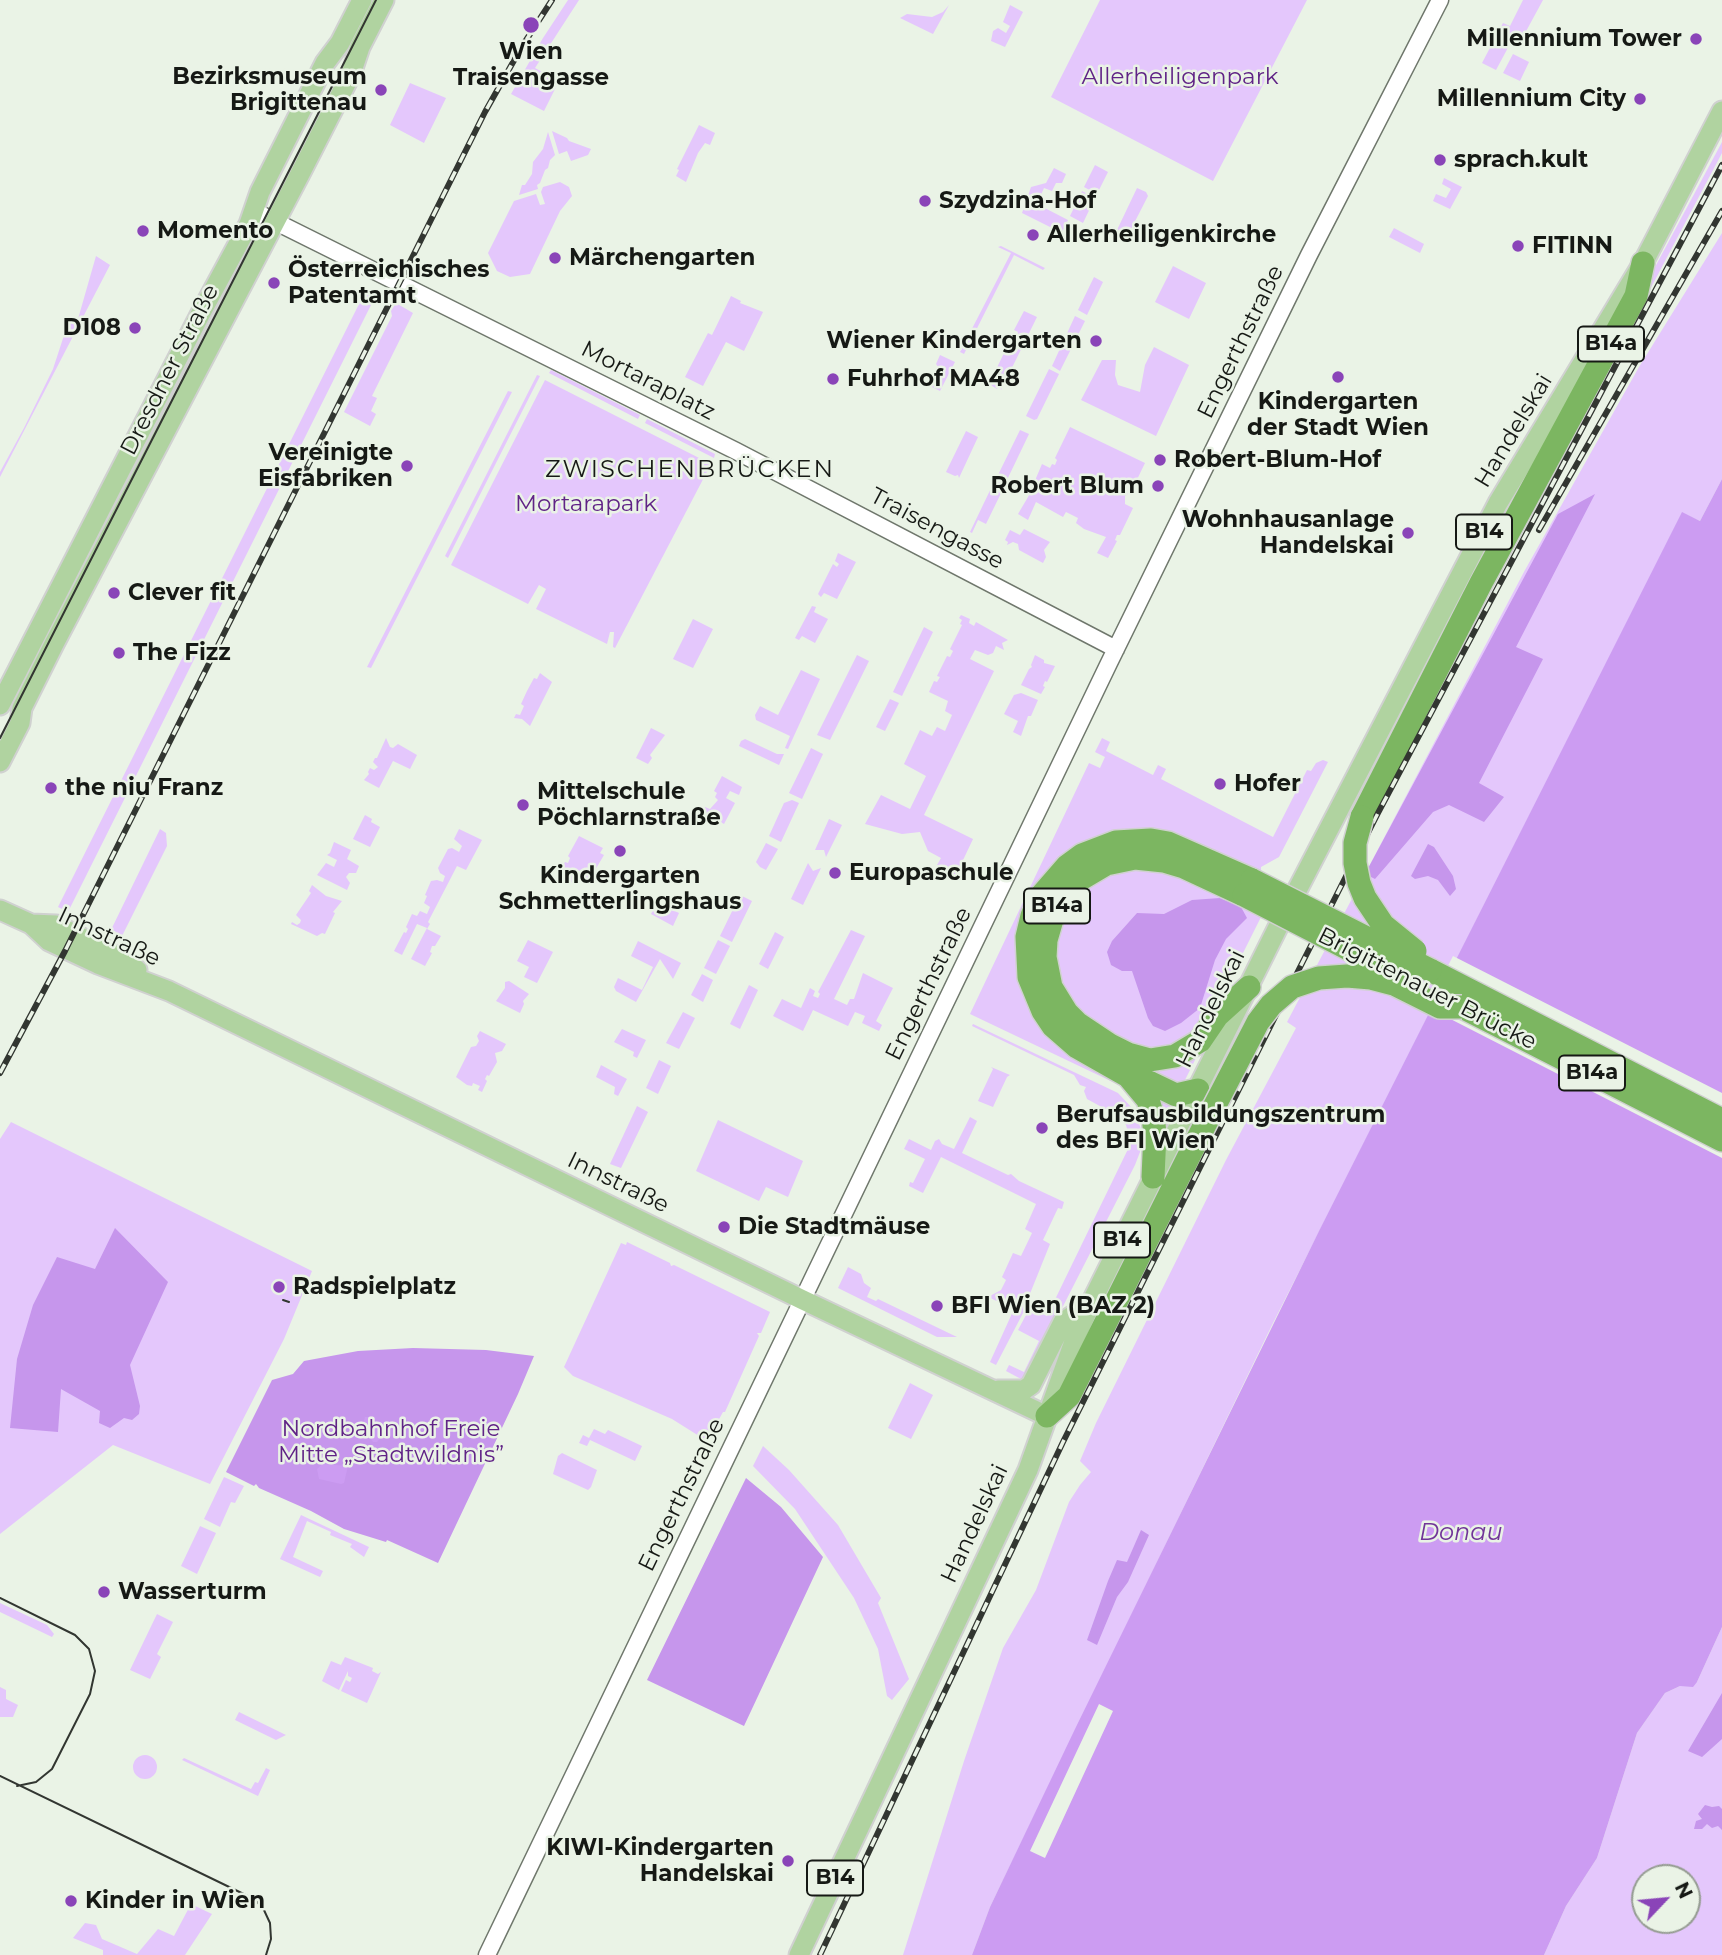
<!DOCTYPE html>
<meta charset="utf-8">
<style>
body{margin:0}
#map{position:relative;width:1722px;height:1955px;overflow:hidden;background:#eaf3e6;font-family:Montserrat,sans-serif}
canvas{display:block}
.north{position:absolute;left:1631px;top:1864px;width:70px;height:70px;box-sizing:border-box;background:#eaf3e6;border:2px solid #959c92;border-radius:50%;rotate:64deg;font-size:19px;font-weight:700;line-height:28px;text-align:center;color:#161915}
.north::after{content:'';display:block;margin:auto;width:24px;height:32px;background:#8a44b8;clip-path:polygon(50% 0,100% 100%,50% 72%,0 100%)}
</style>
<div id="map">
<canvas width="1722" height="1955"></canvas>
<div class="north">N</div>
</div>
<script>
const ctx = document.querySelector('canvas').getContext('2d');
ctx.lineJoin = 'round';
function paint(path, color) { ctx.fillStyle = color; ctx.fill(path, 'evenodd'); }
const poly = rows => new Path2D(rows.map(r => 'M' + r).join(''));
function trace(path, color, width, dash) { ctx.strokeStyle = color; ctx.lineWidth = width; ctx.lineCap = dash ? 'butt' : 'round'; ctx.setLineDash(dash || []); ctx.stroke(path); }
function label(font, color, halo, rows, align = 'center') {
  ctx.font = font + ' Montserrat,sans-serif'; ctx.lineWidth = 5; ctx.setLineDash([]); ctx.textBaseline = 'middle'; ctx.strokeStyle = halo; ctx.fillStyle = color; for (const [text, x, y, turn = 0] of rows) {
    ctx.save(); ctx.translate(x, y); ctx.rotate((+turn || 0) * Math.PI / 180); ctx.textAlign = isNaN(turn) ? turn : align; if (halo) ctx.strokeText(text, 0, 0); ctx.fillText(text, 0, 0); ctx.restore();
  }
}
paint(poly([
 [568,0,579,0,535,68,559,81,544,111,511,94,543,38],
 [1100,0,1307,0,1213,181,1051,97],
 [1523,0,1543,0,1524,35,1517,31,1496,70,1482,63,1503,23,1510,26],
 [949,5,933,34,900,18,907,14,932,17,943,12],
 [1010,5,1023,12,1005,47,991,41,993,31,998,28,1006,33,1010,26,1003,22],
 [1513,54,1529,62,1520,81,1503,73],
 [410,83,446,98,424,143,390,125],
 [699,125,715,133,710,145,705,143,698,153,686,182,676,176,679,170,677,169],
 [552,131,567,138,569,141,591,149,588,155,571,161,567,151,559,154],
 [548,132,555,155,550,160,548,168,545,170,540,183,537,185,538,189,519,195,522,185,525,185,532,174,533,162,543,149],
 [1722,142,1722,153,1616,354,1610,351],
 [1095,165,1108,172,1097,194,1084,187],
 [1054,168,1066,174,1062,183,1056,183,1052,191,1044,188,1037,204,1068,220,1062,233,1022,213,1031,187,1046,183],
 [1444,178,1462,187,1450,209,1433,201,1436,194,1446,198,1451,189,1442,184],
 [560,182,569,187,572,196,560,211,530,274,510,277,497,271,488,253,514,201,536,194,540,205,545,204,541,192,543,187],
 [1137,188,1146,192,1148,196,1128,235,1117,230],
 [1082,191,1095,198,1083,223,1070,216],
 [1394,228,1424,244,1420,253,1389,237],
 [1722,233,1722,479,1700,521,1682,513,1272,1325,990,1907,972,1955,903,1955,964,1761,1003,1648,1036,1590,1069,1502,1080,1485,1091,1472,1080,1461,1096,1423,1226,1160,1296,1028,1287,1022,1525,570,1639,367],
 [1001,246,1045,268,1043,270,1014,255,964,354,960,352,1011,253,998,247],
 [96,256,110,265,0,477,0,472,24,428,53,369,70,317,78,319],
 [1173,266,1206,283,1189,319,1155,302],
 [1094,277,1103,282,1087,315,1078,310],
 [367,288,379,294,371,305,68,912,58,907],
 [731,296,741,301,740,303,763,312,744,351,726,342,703,386,685,377,708,333,712,335],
 [396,303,413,313,372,396,377,398,371,411,376,414,370,426,344,412,392,316,391,311],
 [1024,311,1037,317,1001,390,1000,385,997,389,989,384,1005,351,1009,352,1018,332,1014,330],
 [1075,316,1085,321,1060,371,1052,366],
 [1154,347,1189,365,1156,436,1081,400,1102,360,1116,360,1115,375,1118,385,1140,392,1145,365],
 [940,355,955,362,940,391,926,384,930,375,935,374,939,368,936,364],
 [1049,369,1059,374,1037,419,1034,420,1026,416],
 [551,370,640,415,638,419,549,373],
 [537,375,540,376,448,558,445,556],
 [545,380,711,464,615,648,613,647,614,632,610,632,607,644,536,609,546,589,539,585,528,604,451,565],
 [508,391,512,392,371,668,367,667],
 [647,419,715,454,714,458,645,423],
 [1070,427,1145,463,1131,492,1125,496,1125,504,1133,508,1120,535,1117,535,1115,540,1117,541,1108,558,1097,553,1106,537,1084,529,1076,523,1078,518,1066,512,1063,517,1036,502,1028,520,1018,514,1028,497,1042,464,1050,468,1052,464,1055,465,1057,460,1055,458],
 [1020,430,1029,434,1006,482,997,477],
 [966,431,978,437,959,478,958,475,955,476,946,472],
 [995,480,1005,485,986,524,978,520,972,533,970,532],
 [1024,529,1050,542,1044,550,1046,557,1043,563,1019,550,1018,544,1013,542,1007,545,1008,542,1005,540,1010,530,1020,535],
 [838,553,856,562,837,599,824,593,821,597,818,594,833,564,837,567,839,564,835,561],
 [812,606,816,607,814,612,828,619,815,643,802,636,799,640,795,638],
 [961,615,970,619,969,623,974,626,976,622,1008,640,1002,643,1004,650,996,646,993,653,988,655,975,650,970,659,994,671,924,815,973,839,956,875,937,865,941,858,928,851,920,832,902,834,865,824,881,795,910,809,926,776,904,764,920,730,932,736,937,727,945,731,952,715,945,711,948,701,929,692,934,681,937,682,940,677,937,676,947,656,950,657,953,651,950,649,962,625,960,624,962,620,959,618],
 [693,619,713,629,693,668,673,659],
 [924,627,933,632,902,696,893,692],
 [857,655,869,661,830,740,817,735],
 [1035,655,1044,660,1044,663,1055,666,1047,682,1045,681,1043,686,1045,687,1041,694,1021,685,1029,669,1032,667,1031,665],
 [801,670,820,679,788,749,785,748,790,736,756,720,755,715,760,706,778,715],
 [540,673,552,682,530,726,522,719,514,718,516,714,520,715,524,706,521,704,527,691,534,678,537,679],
 [1021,693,1038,700,1031,716,1028,716,1021,736,1013,732,1018,721,1004,714,1014,695],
 [890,699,899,703,885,731,876,727],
 [651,728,665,735,650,755,652,758,648,764,636,758],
 [386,738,390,747,393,748,398,744,417,755,410,769,393,761,379,788,364,780,369,774,368,772,370,768,374,770,378,767,373,762,375,758,377,758],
 [1102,738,1110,742,1106,751,1153,775,1158,765,1166,769,1161,779,1273,837,1307,770,1311,771,1316,763,1323,760,1328,762,1279,857,1261,867,1262,915,1219,1001,1197,1056,1165,1120,1145,1118,1132,1097,1119,1085,970,1014,1089,763,1100,768,1105,757,1095,752],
 [745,739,777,754,784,754,779,765,739,746,741,741],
 [811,748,823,754,802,799,789,793],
 [722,776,742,787,739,795,730,791,726,798,735,803,724,824,717,820,717,817,703,813,705,807,710,809,718,800,715,797,717,793,714,791],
 [792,800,799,803,781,842,769,836,784,803],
 [365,815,372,819,371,822,380,827,370,847,353,839],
 [829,819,842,825,826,857,824,850,815,850],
 [160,829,166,833,167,846,121,938,110,932],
 [459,829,482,840,466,870,457,866,428,922,430,924,427,929,441,936,435,946,432,946,430,952,432,953,425,966,411,959,427,928,417,924,402,955,394,951,404,932,406,933,408,929,406,927,412,914,417,916,420,911,427,914,430,907,424,903,427,896,425,895,431,881,437,880,443,882,445,876,440,873,438,868,448,849,452,848,459,852,462,846,454,839],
 [579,836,603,848,600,853,604,855,588,882,575,876,570,885,556,878,565,862,568,863,570,858,568,856],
 [334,842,351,850,347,859,359,866,356,873,349,873,346,877,350,883,347,890,317,875,326,863,334,867,337,860,327,855,330,853],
 [766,843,778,849,766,870,760,867,756,862],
 [808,863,813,871,821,868,803,905,791,899],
 [312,885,326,896,342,901,333,912,335,913,325,934,322,933,317,936,291,924,292,922,297,925,300,923,301,920,296,915,311,893,309,891],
 [740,895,752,901,732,942,720,936],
 [657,902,679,913,673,926,651,914],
 [851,930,865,936,834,999,847,1005,850,999,854,999,863,973,893,988,876,1021,882,1025,879,1031,862,1023,865,1016,855,1012,848,1026,813,1010,803,1031,773,1016,782,999,801,1008,810,988,815,991,813,996,818,998,820,994,818,992],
 [775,932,784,937,768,969,759,964],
 [528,940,553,952,537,983,524,977,529,967,517,961],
 [718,940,730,946,716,974,704,968],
 [638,941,681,963,673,979,660,959,636,1002,616,991,614,987,618,978,642,990,653,967,631,956],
 [702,974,713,980,703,1002,691,995],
 [509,981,529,994,523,1001,524,1004,520,1013,496,1001,505,988,505,982],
 [749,985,758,990,740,1029,730,1024],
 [683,1012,695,1018,679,1049,666,1043],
 [973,1024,1118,1093,1134,1110,1141,1129,1140,1152,1135,1165,1029,1373,1021,1379,1006,1371,1009,1365,1024,1372,1039,1341,1018,1330,1026,1315,1023,1313,996,1365,990,1362,1014,1309,988,1297,1001,1290,1006,1280,1002,1277,1013,1253,1021,1256,1032,1233,1025,1229,1036,1204,941,1157,923,1193,909,1186,910,1182,913,1183,925,1159,904,1149,909,1139,931,1150,935,1141,939,1139,942,1144,954,1149,970,1117,977,1121,962,1153,1008,1175,1011,1174,1019,1181,1064,1202,1062,1209,1058,1208,1043,1240,1050,1244,1025,1306,1047,1316,1129,1147,1129,1136,1126,1125,1120,1117,1087,1099,1084,1091,1086,1087,1080,1085,1074,1075,972,1026],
 [622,1029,646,1040,637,1058,633,1056,634,1052,614,1042],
 [480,1031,506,1044,502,1051,495,1053,497,1062,489,1076,487,1075,485,1079,487,1081,482,1092,478,1090,480,1086,473,1083,472,1086,467,1085,456,1077,471,1047,476,1046,479,1041,477,1036],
 [659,1060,671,1066,658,1094,646,1088],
 [601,1065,627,1079,618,1096,614,1094,615,1087,596,1077],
 [991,1067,1010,1075,1007,1077,993,1107,978,1101,993,1069],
 [637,1106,648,1112,621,1168,610,1164],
 [718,1120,803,1161,788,1197,766,1187,759,1201,696,1171],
 [11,1122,312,1271,284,1339,210,1484,113,1445,0,1534,0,1139],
 [627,1242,670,1263,671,1266,674,1265,770,1312,761,1333,757,1333,759,1336,725,1412,723,1412,707,1441,672,1419,573,1376,564,1367,621,1243,626,1245],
 [848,1267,861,1274,864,1283,871,1288,867,1297,876,1301,878,1299,957,1337,937,1337,838,1288],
 [910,1383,933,1395,911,1439,888,1428],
 [594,1429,605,1434,608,1430,642,1446,635,1461,590,1440,587,1446,579,1443,583,1435,589,1438],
 [763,1446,789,1470,838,1525,881,1598,878,1603,909,1679,892,1700,887,1696,878,1649,854,1598,795,1509,753,1466],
 [562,1453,597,1470,591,1487,588,1490,553,1474,558,1456],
 [224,1477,244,1486,235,1503,231,1502,220,1527,204,1519],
 [301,1515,369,1547,364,1557,350,1547,352,1544,330,1535,331,1532,307,1521,293,1557,323,1571,320,1577,280,1559],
 [200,1526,216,1533,197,1574,181,1566],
 [0,1603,47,1625,54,1634,52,1637,0,1612],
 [157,1614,173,1622,157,1654,161,1657,150,1679,130,1670],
 [1722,1627,1722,1955,1544,1955,1566,1906,1597,1858,1637,1733,1665,1693,1680,1686,1697,1682],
 [1645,1878,1687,1878,1687,1920,1645,1920],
 [345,1657,373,1668,372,1671,378,1674,381,1672,367,1703,341,1691,346,1680,350,1682,352,1678,348,1676,348,1671,339,1690,322,1681,331,1661,341,1665],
 [0,1687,6,1690,6,1699,18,1705,13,1717,0,1717],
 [239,1712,286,1735,276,1740,235,1720],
 '133 1767a12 12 0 1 1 24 0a12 12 0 1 1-24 0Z',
 [184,1758,251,1789,255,1782,258,1783,266,1768,270,1770,258,1796,182,1760],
 [191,1904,212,1914,185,1955,103,1955,103,1950,73,1938,85,1923,96,1925,102,1939,137,1954,158,1929,174,1936]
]), '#e4c7fc');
paint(poly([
 [1595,494,1516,647,1543,659,1479,783,1504,797,1484,822,1449,805,1433,812,1375,879,1365,874,1558,514],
 [1428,844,1434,847,1453,876,1456,889,1450,896,1438,880,1428,876,1415,879,1411,876],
 [1220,898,1241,907,1247,918,1226,939,1215,960,1200,1008,1181,1023,1165,1031,1153,1026,1148,1018,1132,971,1122,971,1111,965,1107,952,1112,941,1137,913,1164,914,1192,900],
 [115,1228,168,1282,130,1365,140,1406,139,1414,132,1420,124,1418,110,1428,99,1423,100,1411,61,1389,58,1432,10,1428,17,1359,33,1305,57,1257,95,1269],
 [413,1348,486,1350,534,1356,518,1394,438,1563,387,1540,386,1542,344,1529,311,1511,259,1488,256,1484,254,1486,226,1472,272,1380,293,1374,304,1361,358,1351],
 [746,1478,781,1507,823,1557,744,1726,647,1680],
 [1141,1530,1149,1535,1128,1582,1117,1597,1097,1645,1087,1640,1108,1581,1117,1560,1127,1562],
 [1722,1693,1722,1739,1702,1757,1688,1751],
 [1705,1805,1712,1807,1719,1806,1722,1809,1722,1830,1718,1826,1712,1828,1707,1824,1702,1829,1694,1829,1696,1821,1702,1819,1698,1814]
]), '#c696ec');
paint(poly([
 [1722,479,1722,1627,1697,1682,1693,1687,1680,1686,1665,1693,1637,1733,1597,1858,1566,1906,1544,1955,972,1955,990,1907,1075,1729,1320,1229,1682,512,1700,521],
 [365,1417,370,1417,380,1426,382,1436,377,1442,373,1442,366,1433,363,1425],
 [322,1464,348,1466,344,1483,341,1484,319,1479,317,1469]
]), '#cc9cf2');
paint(poly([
 [1453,956,1722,1093,1722,1158,1427,1007],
 [1099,1704,1113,1711,1045,1858,1030,1851]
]), '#eaf3e6');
const minor = poly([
 [254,211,736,451,1116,649],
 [487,1955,1109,663,1309,255,1440,0]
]);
const major = poly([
 [0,705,202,311,249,224,260,192,325,63,340,43,362,0],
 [0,762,20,723,22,708,54,644,300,174,351,74,360,47,384,0],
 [0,910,31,924,49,941,98,964,169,991,803,1300,1047,1416],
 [31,924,56,925,104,949,137,970],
 [998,1390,1024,1390,1031,1385,1063,1322,1090,1304],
 [799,1955,1028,1470,1076,1336,1091,1303,1277,929,1498,503,1643,263,1722,111]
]);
const highway = poly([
 [1362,817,1481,583,1636,296,1643,263],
 [1244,895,1184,867,1164,861,1135,858,1106,864,1079,880,1055,909,1046,940,1045,957,1051,987,1067,1013,1077,1023,1110,1045,1128,1054,1150,1060,1175,1056,1200,1041,1217,1016,1249,987],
 [1430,970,1722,1120],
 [1462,1007,1722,1140],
 [1128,1076,1148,1100,1153,1117,1155,1133,1153,1177],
 [1198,1090,1176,1095,1151,1083,1128,1076,1077,1047,1053,1026,1043,1011,1029,977,1027,937,1032,916,1040,897,1067,866,1082,855,1116,842,1151,840,1168,843,1252,880],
 [1047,1416,1069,1396,1196,1142]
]);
trace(minor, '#6f776c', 19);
trace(major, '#d0d1d0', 23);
trace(highway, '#d0d1d0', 26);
trace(minor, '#fff', 16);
trace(major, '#b0d3a0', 19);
trace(highway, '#7cb661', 23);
trace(poly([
 [0,738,376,0],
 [283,1300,289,1302],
 [0,1598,75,1635,89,1649,95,1671,90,1694,52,1769,36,1782,17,1786],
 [0,1776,254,1899,263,1908,270,1923,271,1939,266,1955]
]), '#323631', 2);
const rail = poly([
 [1539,530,1722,211],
 [0,1073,65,951,485,112,521,48,552,0],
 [820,1955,1063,1442,1286,995,1378,813,1722,165]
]);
trace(rail, '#323631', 6);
trace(rail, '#eaf3e6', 3.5, [10]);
const highwayBridge = poly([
 [1362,817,1355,843,1355,863,1359,883,1365,898,1383,925,1415,951],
 [1252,880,1430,970],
 [1244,895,1403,977],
 [1196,1142,1258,1022,1271,1005,1292,987,1319,978,1347,976,1371,978,1394,984,1440,1007,1462,1007]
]);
trace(highwayBridge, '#d0d1d0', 26, []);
trace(highwayBridge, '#7cb661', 23);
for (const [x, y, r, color] of [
 [531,25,9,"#8a44b8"],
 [1696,39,7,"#8a44b8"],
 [381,90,7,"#8a44b8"],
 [1640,99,7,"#8a44b8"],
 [1440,160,7,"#8a44b8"],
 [925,201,7,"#8a44b8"],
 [143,231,7,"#8a44b8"],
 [1033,235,7,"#8a44b8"],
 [1518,246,7,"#8a44b8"],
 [555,258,7,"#8a44b8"],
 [274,283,7,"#8a44b8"],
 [135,328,7,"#8a44b8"],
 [1096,341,7,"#8a44b8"],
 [1338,377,7,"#8a44b8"],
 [833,379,7,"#8a44b8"],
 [1160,460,7,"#8a44b8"],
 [407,466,7,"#8a44b8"],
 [1158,486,7,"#8a44b8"],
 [1408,533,7,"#8a44b8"],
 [114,593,7,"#8a44b8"],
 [119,653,7,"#8a44b8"],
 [1220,784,7,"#8a44b8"],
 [51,788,7,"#8a44b8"],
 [523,805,7,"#8a44b8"],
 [620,851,7,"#8a44b8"],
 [835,873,7,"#8a44b8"],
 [1042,1128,7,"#8a44b8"],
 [724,1227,7,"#8a44b8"],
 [279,1287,7,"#8a44b8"],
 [937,1306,7,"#8a44b8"],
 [104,1592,7,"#8a44b8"],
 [788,1861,7,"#8a44b8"],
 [71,1901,7,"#8a44b8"]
]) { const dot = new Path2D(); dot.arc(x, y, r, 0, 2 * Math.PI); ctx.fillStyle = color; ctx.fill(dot); trace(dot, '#eaf3e6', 2.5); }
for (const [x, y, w] of [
 [1611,344,66],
 [1484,532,56],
 [1057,906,66],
 [1592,1073,66],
 [1122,1240,56],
 [835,1878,56]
]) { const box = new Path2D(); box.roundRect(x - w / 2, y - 17.5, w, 35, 5); ctx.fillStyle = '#eaf3e6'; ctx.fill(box); trace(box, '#161915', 2); }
label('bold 21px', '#161915', null, [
 ["B14a",1611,344],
 ["B14",1484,532],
 ["B14a",1057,906],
 ["B14a",1592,1073],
 ["B14",1122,1240],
 ["B14",835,1878]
]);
label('bold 23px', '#161915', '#eaf3e6', [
 ["Millennium Tower",1682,39,"right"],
 ["Wien",531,52,"center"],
 ["Traisengasse",531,78,"center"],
 ["Bezirksmuseum",367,77,"right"],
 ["Brigittenau",367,103,"right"],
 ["Millennium City",1626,99,"right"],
 ["sprach.kult",1454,160],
 ["Szydzina-Hof",939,201],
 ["Momento",157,231],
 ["Allerheiligenkirche",1047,235],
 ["FITINN",1532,246],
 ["Märchengarten",569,258],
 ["Österreichisches",288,270],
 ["Patentamt",288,296],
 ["D108",121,328,"right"],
 ["Wiener Kindergarten",1082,341,"right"],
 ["Fuhrhof MA48",847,379],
 ["Kindergarten",1338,402,"center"],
 ["der Stadt Wien",1338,428,"center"],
 ["Vereinigte",393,453,"right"],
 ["Eisfabriken",393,479,"right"],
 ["Robert-Blum-Hof",1174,460],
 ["Robert Blum",1144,486,"right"],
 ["Wohnhausanlage",1394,520,"right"],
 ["Handelskai",1394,546,"right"],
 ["Clever fit",128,593],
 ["The Fizz",133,653],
 ["Hofer",1234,784],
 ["the niu Franz",65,788],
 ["Mittelschule",537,792],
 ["Pöchlarnstraße",537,818],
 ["Europaschule",849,873],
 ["Kindergarten",620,876,"center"],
 ["Schmetterlingshaus",620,902,"center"],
 ["Berufsausbildungszentrum",1056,1115],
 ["des BFI Wien",1056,1141],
 ["Die Stadtmäuse",738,1227],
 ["Radspielplatz",293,1287],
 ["BFI Wien (BAZ 2)",951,1306],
 ["Wasserturm",118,1592],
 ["KIWI-Kindergarten",774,1848,"right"],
 ["Handelskai",774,1874,"right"],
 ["Kinder in Wien",85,1901]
], 'left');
label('23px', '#602386', '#eaf3e6', [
 ["Allerheiligenpark",1180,77],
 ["Mortarapark",586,504],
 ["Nordbahnhof Freie",391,1429],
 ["Mitte „Stadtwildnis”",391,1455]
]);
label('23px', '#161915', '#eaf3e6', [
 ["Engerthstraße",1241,342,-64],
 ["Dresdner Straße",170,370,-63],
 ["Mortaraplatz",648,381,27],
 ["Handelskai",1514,431,-59],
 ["Traisengasse",937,529,28],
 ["Innstraße",109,937,25],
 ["Engerthstraße",929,984,-64],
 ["Brigittenauer Brücke",1427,989,27],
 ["Handelskai",1211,1009,-64],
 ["Innstraße",618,1183,26],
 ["Engerthstraße",682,1495,-64],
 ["Handelskai",975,1524,-65]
]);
ctx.letterSpacing = '2px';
label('24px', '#161915', '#eaf3e6', [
 ["ZWISCHENBRÜCKEN",690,470]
]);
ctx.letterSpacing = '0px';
label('italic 24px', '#713598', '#eaf3e6', [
 ["Donau",1461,1533]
]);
</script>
